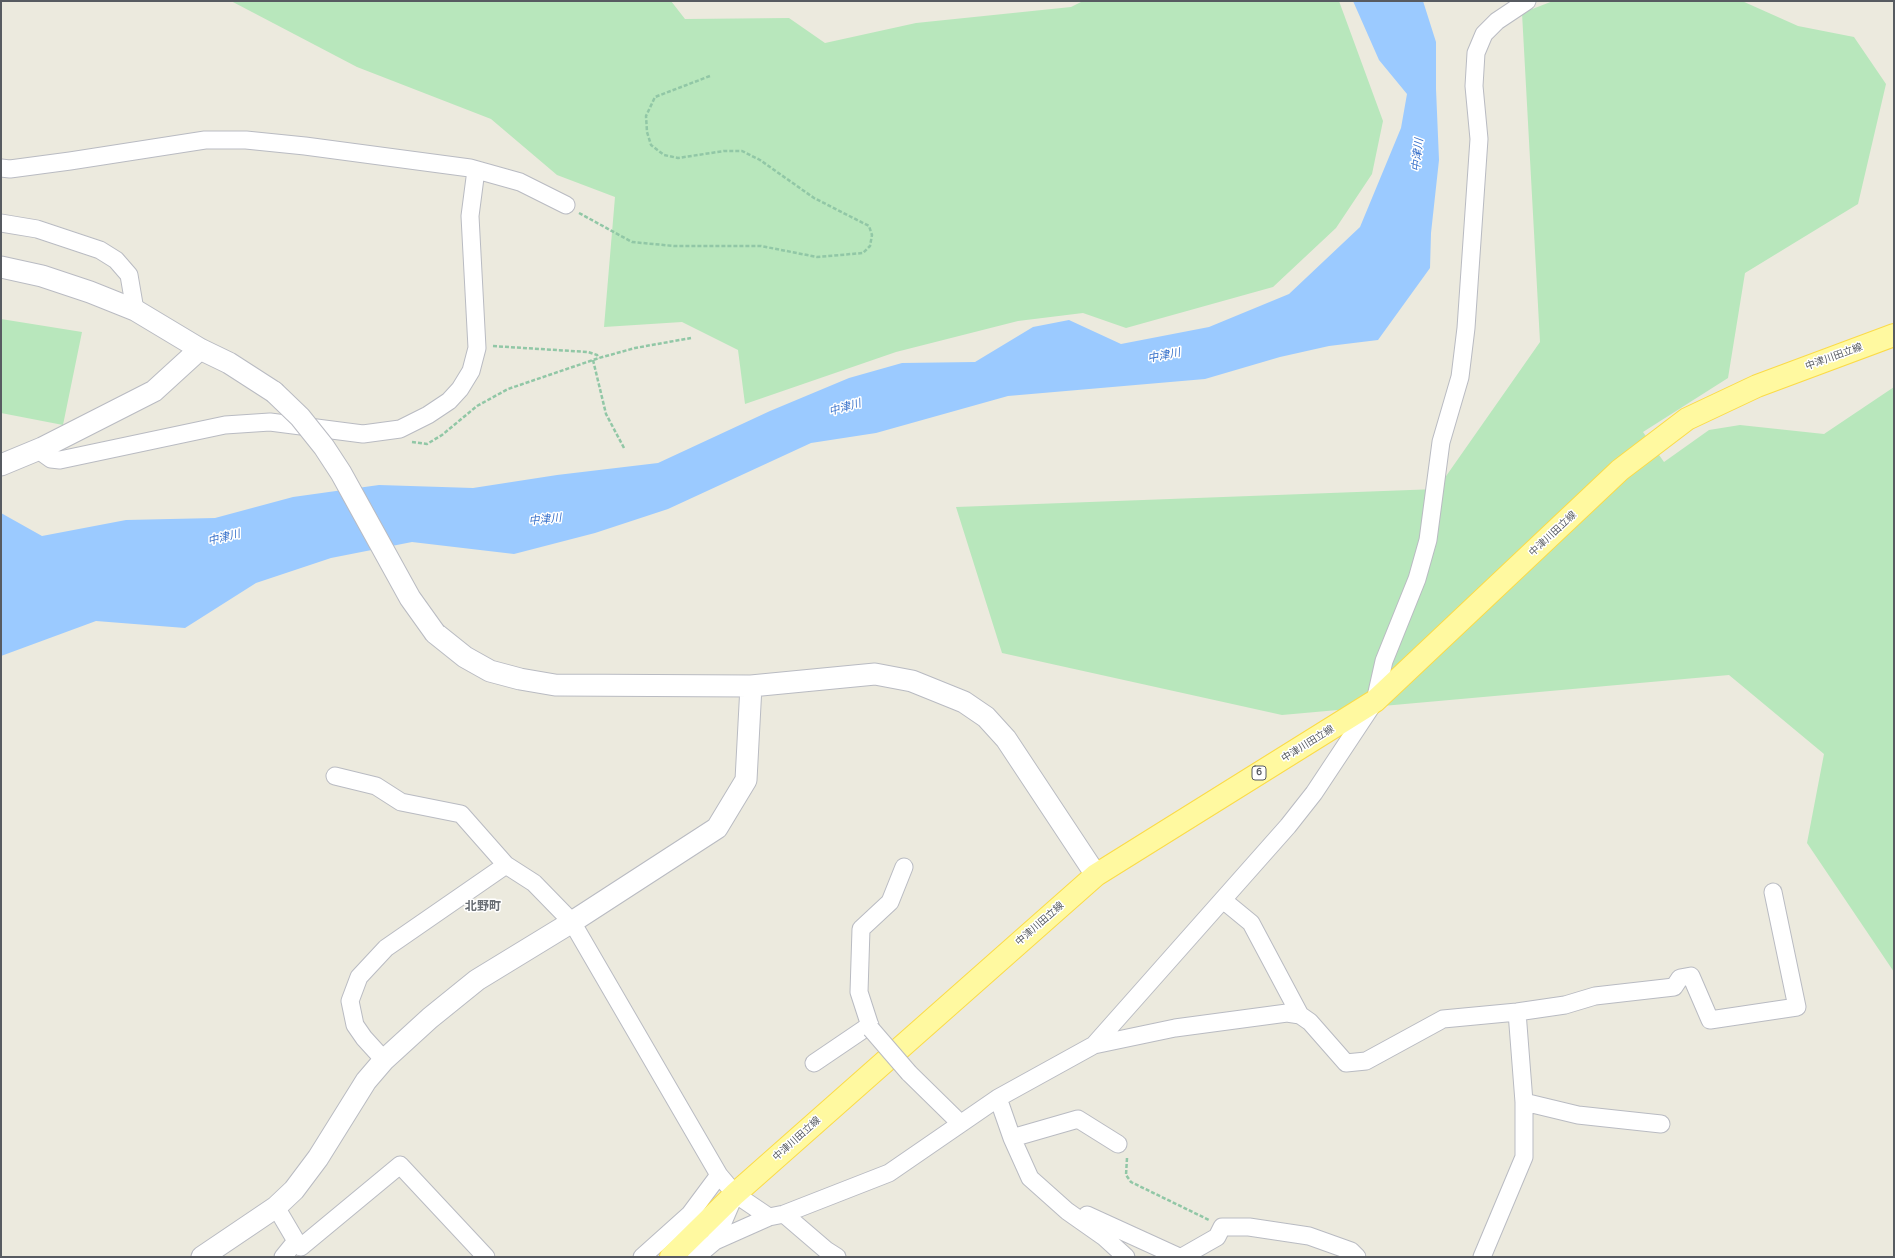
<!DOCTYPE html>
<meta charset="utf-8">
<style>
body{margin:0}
#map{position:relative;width:1895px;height:1258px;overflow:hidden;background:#eceade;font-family:"Varela Round",sans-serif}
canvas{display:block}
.frame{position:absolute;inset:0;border:2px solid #575b61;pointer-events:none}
</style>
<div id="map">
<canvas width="1895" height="1258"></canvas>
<div class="frame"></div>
</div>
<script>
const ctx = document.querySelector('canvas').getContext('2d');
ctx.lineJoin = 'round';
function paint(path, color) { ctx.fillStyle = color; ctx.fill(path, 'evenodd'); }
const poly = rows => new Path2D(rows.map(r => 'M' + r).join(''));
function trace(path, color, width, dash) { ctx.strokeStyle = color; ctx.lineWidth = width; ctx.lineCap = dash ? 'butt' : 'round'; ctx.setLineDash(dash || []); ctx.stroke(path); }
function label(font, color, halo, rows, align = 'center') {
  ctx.font = font + ' "Varela Round","Noto Sans JP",sans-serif'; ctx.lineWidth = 3; ctx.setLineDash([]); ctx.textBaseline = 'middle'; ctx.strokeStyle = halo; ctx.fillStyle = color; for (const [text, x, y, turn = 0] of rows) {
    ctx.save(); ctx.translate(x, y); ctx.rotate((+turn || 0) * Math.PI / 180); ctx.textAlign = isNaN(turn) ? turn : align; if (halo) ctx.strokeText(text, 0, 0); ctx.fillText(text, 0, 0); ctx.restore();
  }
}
paint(poly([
 [231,1,671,1,685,19,789,18,825,43,916,23,1071,7,1083,1,1339,1,1383,121,1372,174,1336,228,1273,287,1126,328,1083,313,1018,321,896,352,745,404,738,350,682,322,604,327,615,197,557,175,491,119,357,67],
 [1553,1,1742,1,1798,26,1854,37,1886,84,1858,204,1745,273,1728,378,1643,432,1664,462,1709,430,1740,425,1824,434,1894,387,1894,972,1807,843,1824,754,1729,675,1282,715,1002,653,956,507,1437,489,1540,342,1522,13],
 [1,319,82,332,63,425,1,413]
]), '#b8e7bc');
paint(poly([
 [1353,1,1423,1,1436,42,1436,89,1439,160,1431,233,1430,268,1378,340,1329,346,1280,357,1205,379,1008,396,876,433,811,443,668,509,595,533,514,554,412,542,331,558,256,583,185,628,96,621,1,656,1,513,42,536,126,520,215,518,293,497,379,485,473,488,557,475,658,463,770,411,849,378,902,363,975,362,1033,327,1069,320,1121,344,1209,327,1289,294,1360,227,1401,128,1407,94,1379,60]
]), '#9bcaff');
const minor = poly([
 [1,168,10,169,70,161,205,140,246,140,305,146,470,168,520,182,566,205],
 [1,223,37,229,100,250,116,260,129,275,135,310],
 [42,448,44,454,51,459,60,460,225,425,270,422,363,434,400,429,428,415,449,401,460,389,471,371,477,348,470,216,476,170],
 [335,776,376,786,401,802,461,814,506,865,534,883,572,922,719,1175,735,1194,769,1217,784,1214,889,1173,998,1098,1094,1045,1175,1028,1287,1013,1300,1015,1310,1022,1346,1063,1366,1061,1443,1019,1517,1012,1565,1005,1595,996,1674,987,1680,978,1691,976,1710,1020,1797,1007,1773,892],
 [1223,900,1251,923,1300,1015],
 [871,1029,859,992,861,929,890,902,904,867],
 [1094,1045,1288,826,1314,793,1375,701,1384,661,1417,579,1428,540,1441,442,1460,377,1466,328,1477,168,1479,139,1474,86,1476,53,1484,34,1497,21,1527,1],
 [384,1060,364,1038,355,1025,350,1001,359,977,386,948,506,865],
 [814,1063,870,1025],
 [909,1073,960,1123],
 [998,1098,1012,1138,1030,1178,1067,1211,1104,1237,1126,1257],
 [1524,1102,1578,1115,1661,1124],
 [1012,1138,1078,1119,1118,1144],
 [276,1207,296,1241,283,1257],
 [784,1214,826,1250,837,1257],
 [1087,1215,1179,1257],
 [296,1241,301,1247,400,1165,486,1257],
 [715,1241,769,1217],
 [642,1257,690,1214,719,1175],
 [696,1257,715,1241,733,1199],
 [1182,1257,1217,1237,1222,1227,1249,1227,1309,1236,1351,1251,1357,1257],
 [1482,1257,1524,1157,1524,1102,1517,1012]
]);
const tertiary = poly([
 [1,267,42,276,90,292,135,310,200,349,229,363,274,392],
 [1,465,42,448,154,391,200,349],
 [435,633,465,657,490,671,520,679,555,685,751,686,875,674,912,681,964,702,986,717,1006,739,1096,875],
 [202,1257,276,1207,294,1190,318,1158,366,1081,384,1060,430,1018,477,980,572,922,717,828,746,780,751,686]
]);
const primary = poly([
 [671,1257,735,1194,1096,875,1375,701,1620,470,1687,419,1757,386,1894,335]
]);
trace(minor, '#b9bbc2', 19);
trace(tertiary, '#b9bbc2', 23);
trace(primary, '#fbdb48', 24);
trace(poly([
 [579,213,632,242,674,246,761,246,817,257,863,253,870,246,872,235,869,226,814,198,760,160,742,151,724,151,678,158,664,155,651,145,647,132,646,116,655,97,710,76],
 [493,346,588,352,597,355,599,358],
 [593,360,606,414,624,448],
 [412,442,427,444,442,435,477,406,508,389,599,358,635,348,691,338],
 [1127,1158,1126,1175,1131,1182,1209,1220]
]), '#91c7a6', 2.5, [4, 2]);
trace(minor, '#fff', 17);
trace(tertiary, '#fff', 21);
trace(primary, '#fff9a0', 22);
const minorBridge = poly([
 [871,1029,909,1073]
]);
const tertiaryBridge = poly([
 [274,392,300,417,324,447,341,473,410,598,435,633]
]);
trace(minorBridge, '#b9bbc2', 19, []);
trace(tertiaryBridge, '#b9bbc2', 23, []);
trace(minorBridge, '#fff', 17);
trace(tertiaryBridge, '#fff', 21);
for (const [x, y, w] of [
 [1259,773,14]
]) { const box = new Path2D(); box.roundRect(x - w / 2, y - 7, w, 14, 3); ctx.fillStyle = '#fff'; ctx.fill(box); trace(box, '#575b61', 1); }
label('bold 9px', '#575b61', null, [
 ["6",1259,773]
]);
label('10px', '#575b61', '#fff', [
 ["中津川田立線",1834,357,-20],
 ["中津川田立線",1553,534,-43],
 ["中津川田立線",1308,744,-32],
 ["中津川田立線",1040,924,-41],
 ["中津川田立線",797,1139,-42]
]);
label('italic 11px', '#3670ca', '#fff', [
 ["中津川",1418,155,-84],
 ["中津川",1164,356,-11],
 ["中津川",845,408,-16],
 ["中津川",545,520,-6],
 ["中津川",224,538,-14]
]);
label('bold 12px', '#686d73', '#fff', [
 ["北野町",483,907]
]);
</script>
